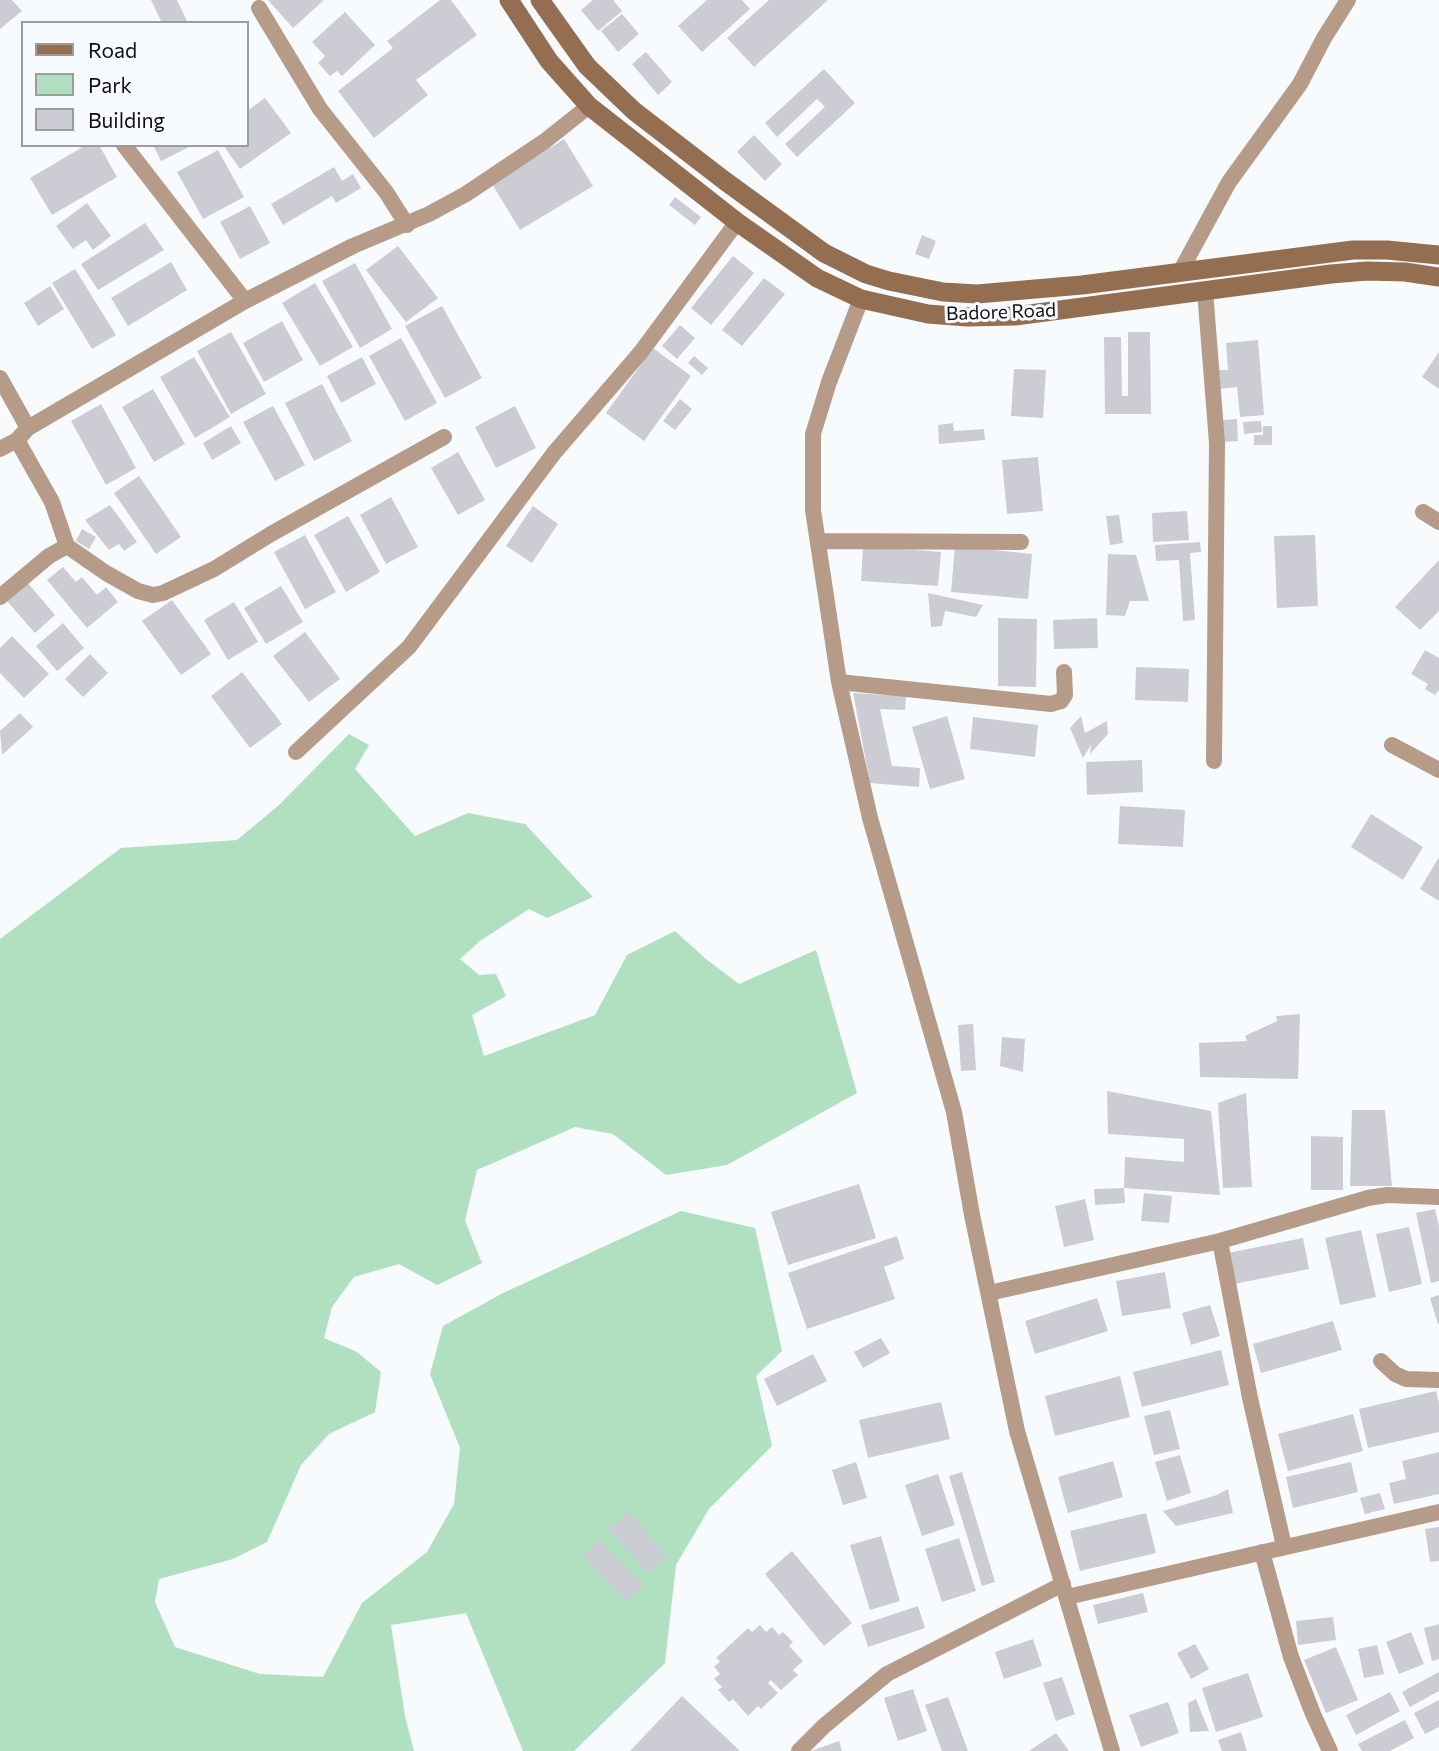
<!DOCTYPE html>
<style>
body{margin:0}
#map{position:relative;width:1439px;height:1751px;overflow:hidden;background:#f8fbfe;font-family:Commissioner,sans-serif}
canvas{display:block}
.legend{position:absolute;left:21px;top:21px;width:228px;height:126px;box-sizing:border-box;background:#f8fbfe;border:2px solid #9a9c9f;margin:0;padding:9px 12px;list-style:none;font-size:21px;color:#0c0e10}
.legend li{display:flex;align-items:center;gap:14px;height:35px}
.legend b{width:35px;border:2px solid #9a9c9f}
</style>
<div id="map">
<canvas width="1439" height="1751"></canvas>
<ul class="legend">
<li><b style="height:9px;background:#936e51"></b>Road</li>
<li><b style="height:19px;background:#b0e0c0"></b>Park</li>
<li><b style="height:19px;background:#ccccd5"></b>Building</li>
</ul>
</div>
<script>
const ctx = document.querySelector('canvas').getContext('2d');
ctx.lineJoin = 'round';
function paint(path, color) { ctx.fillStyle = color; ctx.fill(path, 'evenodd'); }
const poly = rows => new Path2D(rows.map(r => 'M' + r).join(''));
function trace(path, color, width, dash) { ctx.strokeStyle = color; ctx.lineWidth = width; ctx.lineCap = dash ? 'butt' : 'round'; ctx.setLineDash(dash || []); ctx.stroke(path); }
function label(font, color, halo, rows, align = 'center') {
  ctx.font = font + ' Commissioner,sans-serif'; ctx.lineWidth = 6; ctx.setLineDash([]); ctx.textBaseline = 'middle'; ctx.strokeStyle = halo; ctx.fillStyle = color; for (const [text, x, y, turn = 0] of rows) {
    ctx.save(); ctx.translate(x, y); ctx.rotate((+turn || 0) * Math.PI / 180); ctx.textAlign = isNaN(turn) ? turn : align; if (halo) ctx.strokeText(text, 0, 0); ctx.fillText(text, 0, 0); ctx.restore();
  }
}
paint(poly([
 [349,734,369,745,355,769,415,836,468,813,525,824,593,897,547,918,529,909,480,941,460,959,479,975,496,974,506,996,472,1015,484,1056,595,1015,627,955,675,931,706,959,739,984,816,950,857,1093,727,1165,666,1175,613,1134,575,1127,477,1170,465,1221,482,1263,437,1285,399,1264,354,1277,332,1307,324,1338,357,1352,381,1372,375,1412,329,1434,301,1465,267,1542,233,1559,159,1579,155,1602,175,1647,260,1674,323,1677,362,1603,427,1552,454,1504,460,1448,430,1374,443,1326,503,1293,681,1211,755,1228,782,1351,756,1376,772,1446,709,1509,676,1565,665,1663,574,1751,523,1751,466,1613,391,1625,405,1716,414,1751,0,1751,0,939,121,848,237,840,279,805]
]), '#b0e0c0');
paint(poly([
 [0,0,12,0,22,11,0,29],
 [151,0,177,0,188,23,162,23],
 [268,0,324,0,293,28],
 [440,0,451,0,477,35,416,80,428,95,374,138,338,91,393,48,387,41],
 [593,0,613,0,622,11,598,31,581,10],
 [707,0,742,0,750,9,702,52,678,26],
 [769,0,828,0,754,67,727,38],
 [345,12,375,45,342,76,337,71,330,76,318,63,325,56,312,42],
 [622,14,639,34,618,52,601,31],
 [646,52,672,82,658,95,632,64],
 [824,69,855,103,797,157,785,144,825,107,817,99,777,137,765,123],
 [265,98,291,133,240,169,223,145,247,145,247,111],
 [754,135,782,164,765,181,737,152],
 [564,139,593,186,520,230,492,184],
 [86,145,99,145,117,177,52,215,30,178],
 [153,145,193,145,161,161],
 [218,150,244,197,203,219,177,172],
 [334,167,342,181,353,174,361,188,336,203,332,196,283,225,271,204],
 [675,197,701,217,695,225,669,205],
 [87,203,111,236,93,250,86,240,73,249,56,226],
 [250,206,270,243,240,259,220,222],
 [145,223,164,250,98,290,81,264],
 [922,235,936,241,929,259,915,254],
 [398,246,438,298,406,322,366,270],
 [733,256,754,273,711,325,691,308],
 [171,262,187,290,128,326,111,298],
 [355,263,392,329,360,348,322,281],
 [75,269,116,335,92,349,52,283],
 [764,278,785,294,742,346,722,330],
 [315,283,353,347,320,366,282,303],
 [50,286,64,309,38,326,24,303],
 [442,306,482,378,445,398,405,326],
 [282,321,303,360,264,382,243,343],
 [680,325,695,338,677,359,662,346],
 [231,332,266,394,231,414,197,351],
 [1128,332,1150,332,1151,414,1105,414,1104,337,1121,337,1122,396,1128,396],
 [401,338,437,403,405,421,369,356],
 [1258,340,1264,415,1240,417,1237,387,1219,389,1218,370,1228,370,1226,343],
 [653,348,691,376,644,441,606,413],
 [1439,352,1439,389,1422,377],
 [694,356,708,368,702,375,688,363],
 [194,357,230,417,195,438,160,377],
 [362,357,376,384,341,403,327,376],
 [1014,369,1046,370,1043,418,1011,416],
 [322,384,352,441,314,461,285,403],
 [153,389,185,444,154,462,122,407],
 [680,399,692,409,675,430,663,421],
 [101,404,136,468,106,485,71,421],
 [273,406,305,465,275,481,243,422],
 [515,406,536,448,496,468,475,427],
 [1237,419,1238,441,1223,442,1222,420],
 [1261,421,1262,432,1244,434,1243,422],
 [953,423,954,431,984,429,985,440,939,444,938,425],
 [231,426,241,443,212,460,203,443],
 [1263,426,1272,426,1272,445,1254,445,1254,435,1263,435],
 [458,452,485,500,458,515,431,468],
 [1038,457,1043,511,1007,514,1002,460],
 [139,476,181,537,156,554,114,493],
 [391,497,418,547,386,564,360,515],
 [110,505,137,542,124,551,119,544,109,550,85,520],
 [533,506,558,524,532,563,506,546],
 [1187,511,1189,540,1153,542,1152,513],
 [1119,515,1123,543,1110,545,1106,516],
 [348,516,380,572,346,592,314,535],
 [82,529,96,537,89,549,76,541],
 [305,535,336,592,305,609,274,552],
 [1315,535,1318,606,1277,608,1274,536],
 [1200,542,1201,552,1190,553,1195,620,1183,621,1179,560,1156,561,1155,545],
 [863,546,941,552,938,586,861,581],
 [955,546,1032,554,1028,599,951,592],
 [1108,554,1136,555,1149,601,1130,601,1125,616,1106,615],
 [1439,560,1439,611,1420,630,1395,607],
 [63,567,76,582,82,577,97,595,106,587,118,602,87,628,47,580],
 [27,582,55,615,35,633,6,600],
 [281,586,303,622,266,644,244,608],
 [928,593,983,605,976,617,945,611,942,626,931,627],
 [172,600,211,654,181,675,142,621],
 [234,602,258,642,228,660,204,620],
 [998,618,1037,619,1036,687,998,686],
 [1097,618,1098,648,1054,649,1053,620],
 [63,623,84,648,57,671,36,646],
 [305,632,340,679,309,702,273,656],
 [12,636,49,674,24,698,0,673,0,648],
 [1425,650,1439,658,1439,690,1435,695,1425,689,1428,684,1411,674],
 [90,654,108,673,83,697,65,679],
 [1136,667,1189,669,1188,702,1135,700],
 [242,672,282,724,250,748,211,696],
 [853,693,906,696,905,710,880,709,892,766,920,768,919,787,870,783],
 [20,713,33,727,2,755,0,731],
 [947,716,965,779,930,789,912,727],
 [1081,716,1085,733,1107,721,1108,734,1090,754,1091,745,1083,758,1070,728],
 [973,717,1038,725,1035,757,970,749],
 [1142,760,1143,792,1087,795,1086,762],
 [1120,806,1185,810,1183,847,1118,844],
 [1371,814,1423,847,1403,880,1351,847],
 [1439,857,1439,901,1420,889],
 [1300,1014,1298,1079,1200,1077,1199,1043,1247,1041,1245,1036,1277,1021,1276,1016],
 [973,1024,976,1070,961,1071,958,1025],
 [1002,1037,1025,1039,1023,1072,1000,1066],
 [1107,1091,1211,1111,1220,1195,1124,1188,1125,1157,1184,1162,1184,1139,1108,1134],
 [1246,1093,1252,1187,1223,1188,1218,1103],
 [1352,1110,1385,1110,1392,1186,1350,1186],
 [1311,1136,1343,1137,1343,1190,1311,1190],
 [859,1184,876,1238,788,1265,771,1212],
 [1124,1188,1125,1203,1095,1205,1094,1189],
 [1144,1193,1172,1196,1169,1223,1141,1221],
 [1085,1199,1094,1240,1064,1247,1055,1206],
 [1435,1209,1439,1226,1439,1281,1431,1283,1416,1213],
 [1409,1227,1422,1284,1389,1292,1376,1234],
 [1361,1230,1376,1297,1340,1305,1325,1238],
 [897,1236,904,1259,884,1267,895,1299,807,1329,788,1273],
 [1303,1238,1309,1269,1234,1284,1228,1253],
 [1165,1272,1171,1308,1122,1316,1116,1281],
 [1439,1295,1439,1324,1438,1324,1430,1298],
 [1097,1298,1108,1331,1035,1354,1025,1321],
 [1210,1305,1220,1336,1191,1345,1182,1313],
 [1333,1321,1342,1350,1261,1373,1253,1344],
 [881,1338,890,1353,863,1368,854,1352],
 [1221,1350,1229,1385,1142,1407,1133,1372],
 [813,1354,827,1381,777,1406,764,1379],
 [1120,1376,1130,1417,1055,1436,1045,1396],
 [1436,1391,1439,1404,1439,1432,1368,1448,1359,1409],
 [941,1402,950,1439,868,1458,859,1420],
 [1170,1410,1180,1449,1154,1455,1144,1416],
 [1353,1414,1363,1451,1288,1471,1278,1434],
 [1439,1452,1439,1494,1394,1504,1389,1483,1406,1479,1402,1461],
 [1180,1455,1191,1493,1167,1501,1155,1462],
 [1113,1461,1123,1497,1068,1513,1058,1477],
 [856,1462,867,1498,843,1505,832,1470],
 [1351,1462,1358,1492,1293,1508,1286,1477],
 [962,1472,995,1582,982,1586,949,1476],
 [938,1474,955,1525,922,1536,905,1485],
 [1228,1489,1233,1513,1176,1526,1163,1511,1217,1495],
 [1380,1493,1385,1509,1365,1514,1360,1498],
 [629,1512,667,1557,648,1573,609,1529],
 [1146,1513,1156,1553,1080,1571,1070,1531],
 [1439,1527,1439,1561,1430,1562,1425,1529],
 [881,1536,900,1601,870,1610,850,1545],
 [959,1538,976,1591,942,1602,925,1549],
 [599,1540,643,1585,627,1601,583,1556],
 [792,1551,852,1623,824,1646,765,1574],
 [1143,1593,1148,1612,1098,1624,1093,1605],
 [918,1606,925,1628,868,1647,861,1625],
 [1333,1617,1336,1640,1298,1645,1296,1621],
 [1439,1624,1439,1659,1432,1661,1424,1628],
 [760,1625,766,1632,772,1627,779,1635,783,1632,793,1642,789,1646,803,1661,793,1670,798,1675,781,1690,771,1680,768,1683,778,1693,761,1709,758,1706,748,1716,733,1699,729,1702,718,1690,722,1687,714,1679,720,1674,714,1667,720,1661,716,1658,748,1628,752,1632],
 [1411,1632,1424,1664,1399,1674,1386,1642],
 [1033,1639,1042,1666,1004,1679,995,1652],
 [1195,1644,1209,1669,1191,1679,1177,1653],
 [1377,1645,1384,1674,1364,1678,1358,1649],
 [1336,1647,1358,1700,1326,1713,1304,1660],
 [1439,1672,1439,1691,1410,1707,1402,1692],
 [1248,1673,1263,1717,1216,1732,1202,1688],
 [1062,1677,1075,1714,1056,1721,1043,1683],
 [913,1689,927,1731,898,1741,884,1698],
 [1390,1692,1400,1711,1356,1735,1346,1715],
 [682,1696,740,1751,630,1751],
 [948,1697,968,1751,942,1751,925,1705],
 [1196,1699,1209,1731,1190,1732,1188,1703],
 [1439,1700,1439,1727,1425,1734,1414,1713],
 [1168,1702,1179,1733,1141,1747,1129,1715],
 [1405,1720,1414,1738,1390,1751,1362,1751,1358,1744],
 [1241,1732,1247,1751,1222,1751,1218,1740],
 [1056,1733,1069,1751,1029,1751],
 [839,1741,842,1751,811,1751]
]), '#ccccd5');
trace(poly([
 [259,8,320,109,386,192,407,225],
 [124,145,245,301],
 [1180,272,1229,182,1300,84,1324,38,1348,0],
 [1205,291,1217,443,1214,761],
 [861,299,829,382,813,434,813,510,839,682,870,818,954,1112,972,1215,1017,1431,1112,1751],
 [0,378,28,428],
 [0,449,17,440],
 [1423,512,1439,522],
 [818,541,1021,542],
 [67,546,106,573,138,591,153,595,163,593,214,569,271,534,444,437],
 [0,597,49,556,67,546,52,502,17,440,28,428,245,301,353,246,429,214,466,194,545,141,589,106],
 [839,682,1051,704,1061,701,1065,695,1064,672],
 [1392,745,1439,770],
 [296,752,409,647,554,453,641,352,737,222],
 [1220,1241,1250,1398,1284,1546],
 [989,1293,1220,1241,1368,1198,1387,1195,1439,1197],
 [1381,1361,1395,1374,1406,1379,1439,1380],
 [1262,1552,1291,1657,1313,1714,1330,1751],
 [1067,1597,1439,1512],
 [799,1751,824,1726,887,1674,1063,1584]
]), '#b69c88', 16);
trace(poly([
 [509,0,549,61,589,106,737,222,817,278,861,299,928,314,967,317,1015,316,1331,274,1367,271,1405,272,1439,277],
 [540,0,587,66,634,111,725,181,824,253,866,274,889,281,943,292,977,294,1082,285,1353,250,1387,250,1439,255]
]), '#936e51', 19);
label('19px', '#0c0e10', '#f8fbfe', [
 ["Badore Road",1001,312,-2]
]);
</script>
